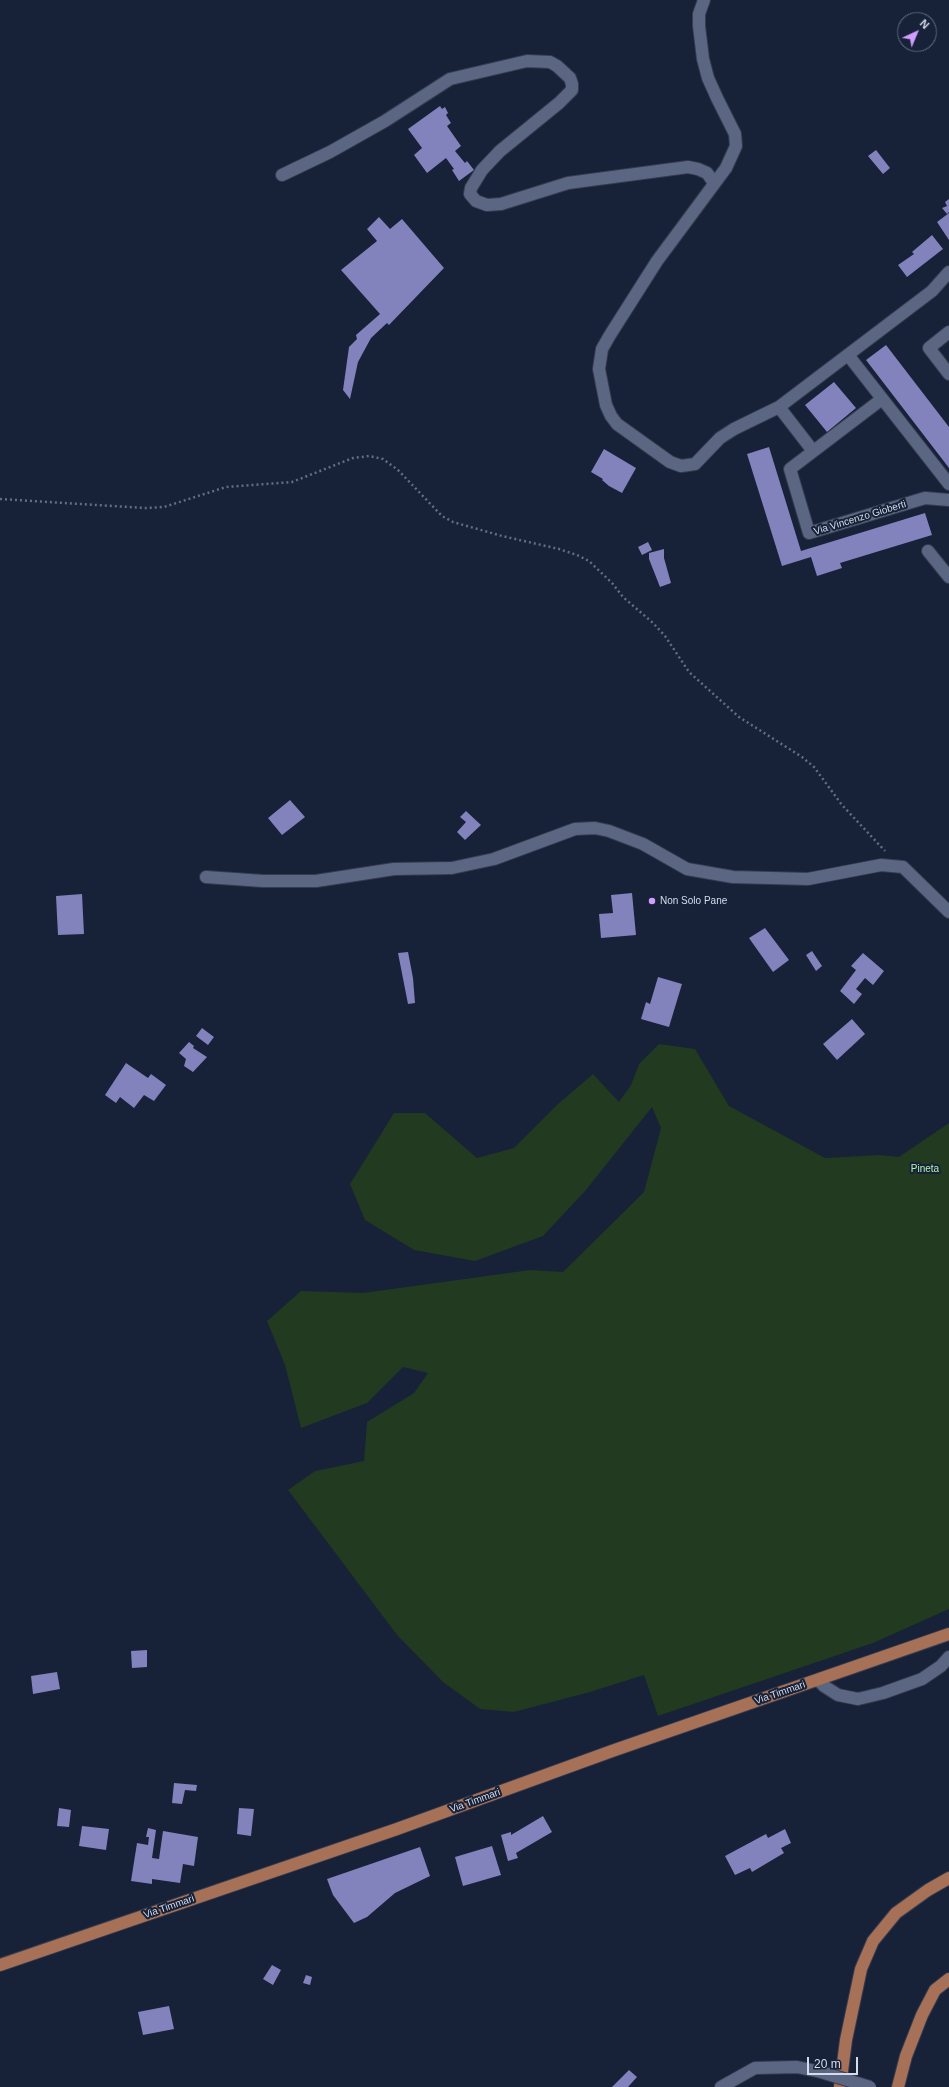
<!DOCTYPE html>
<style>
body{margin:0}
#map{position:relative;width:949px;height:2087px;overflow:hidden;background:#172138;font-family:Arial,sans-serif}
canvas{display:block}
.north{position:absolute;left:897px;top:12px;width:40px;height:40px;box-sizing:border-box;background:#172138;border:1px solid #636c80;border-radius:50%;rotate:44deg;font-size:11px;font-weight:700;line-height:16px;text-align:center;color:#d5dcec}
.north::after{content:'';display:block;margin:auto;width:14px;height:18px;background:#d19dfe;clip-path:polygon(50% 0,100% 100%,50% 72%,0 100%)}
.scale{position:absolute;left:807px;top:2057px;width:51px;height:18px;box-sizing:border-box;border:2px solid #d5dcec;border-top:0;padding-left:5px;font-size:12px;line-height:14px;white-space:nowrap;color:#d5dcec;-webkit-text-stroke:3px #172138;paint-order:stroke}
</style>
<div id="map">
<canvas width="949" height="2087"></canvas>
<div class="north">N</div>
<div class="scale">20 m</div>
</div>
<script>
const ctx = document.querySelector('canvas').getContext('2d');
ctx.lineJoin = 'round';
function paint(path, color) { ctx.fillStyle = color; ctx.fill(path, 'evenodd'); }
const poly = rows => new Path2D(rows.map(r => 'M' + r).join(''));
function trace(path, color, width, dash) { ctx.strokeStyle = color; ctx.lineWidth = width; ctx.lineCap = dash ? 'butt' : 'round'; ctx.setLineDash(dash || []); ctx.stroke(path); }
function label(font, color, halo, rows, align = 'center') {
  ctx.font = font + ' Arial,sans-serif'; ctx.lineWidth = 4; ctx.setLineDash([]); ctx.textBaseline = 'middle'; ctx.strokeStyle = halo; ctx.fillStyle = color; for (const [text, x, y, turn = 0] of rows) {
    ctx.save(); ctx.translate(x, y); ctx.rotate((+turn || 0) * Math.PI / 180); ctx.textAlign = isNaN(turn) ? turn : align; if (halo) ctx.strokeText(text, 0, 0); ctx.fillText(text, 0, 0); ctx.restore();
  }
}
paint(poly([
 [659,1044,695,1049,729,1106,825,1158,880,1155,899,1157,949,1123,949,1609,873,1643,658,1716,644,1675,590,1692,514,1712,480,1709,443,1682,397,1635,288,1490,315,1471,364,1461,367,1422,414,1393,428,1373,403,1367,367,1403,301,1428,285,1365,267,1321,301,1291,363,1293,530,1270,563,1272,644,1192,661,1128,652,1107,586,1190,543,1236,475,1261,414,1250,365,1220,350,1184,394,1113,425,1113,477,1158,514,1148,558,1104,593,1074,619,1102,631,1085,639,1064]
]), '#213a20');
paint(poly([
 [440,106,442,109,445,107,448,113,446,115,451,123,447,126,461,146,455,151,465,163,467,161,474,170,459,181,452,170,454,169,446,158,427,173,414,155,422,148,408,129],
 [876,150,890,168,883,174,868,156],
 [949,199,949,212,947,214,942,208,947,206,945,202],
 [949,213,949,240,937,222],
 [379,217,390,229,402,219,444,268,389,325,387,323,371,338,358,362,350,399,343,390,349,347,357,339,356,335,380,314,341,270,377,241,367,229],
 [932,235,943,249,907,277,898,265,914,254,912,252],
 [886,345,949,427,949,468,866,360],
 [834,382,856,408,827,432,805,405],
 [769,447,801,551,925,513,932,535,840,563,842,568,817,576,811,557,782,566,747,454],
 [604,449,636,468,622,493,609,486,602,480,603,479,591,472],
 [648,542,652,550,642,555,638,547],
 [664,549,664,558,671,583,660,587,649,559,649,553],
 [290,800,305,817,282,835,268,818],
 [466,811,481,825,465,840,457,832,466,822,460,817],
 [632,893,636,935,601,938,599,914,613,913,611,895],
 [82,894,84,934,58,935,56,896],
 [765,928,789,960,773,972,749,938],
 [812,951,822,966,816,971,806,955],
 [408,952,413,978,415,1003,408,1004,398,953],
 [863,953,884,971,873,985,865,978,856,989,862,994,854,1004,840,991,856,970,851,966],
 [658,977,682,984,669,1027,641,1019,646,1002,650,1004],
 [852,1019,865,1034,837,1060,823,1044],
 [202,1028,214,1037,208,1045,196,1036],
 [189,1042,194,1046,193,1048,207,1057,193,1072,184,1066,186,1059,179,1053],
 [126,1063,148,1078,151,1074,166,1085,154,1101,144,1095,134,1108,120,1097,116,1103,105,1095],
 [147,1650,147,1667,132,1668,131,1651],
 [57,1672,60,1689,33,1694,31,1676],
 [174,1783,197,1785,196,1791,185,1790,182,1804,172,1803],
 [59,1808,71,1810,69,1827,57,1826],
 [239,1808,254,1809,251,1836,237,1834],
 [543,1816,552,1832,516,1853,518,1858,508,1861,501,1835,511,1832,511,1835],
 [82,1826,109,1829,106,1850,79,1846],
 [148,1828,156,1830,152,1858,159,1859,163,1831,198,1837,194,1866,183,1864,180,1883,152,1879,152,1884,131,1881,137,1843,148,1845,149,1837,146,1837],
 [785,1829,791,1843,781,1848,784,1853,752,1872,750,1868,735,1875,725,1856,766,1834,768,1838],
 [492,1846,501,1875,463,1886,455,1857],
 [420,1847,430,1876,395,1893,367,1917,354,1923,333,1895,327,1879],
 [272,1965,281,1970,273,1985,263,1979],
 [306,1975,312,1977,310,1985,303,1983],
 [169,2006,174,2029,143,2035,138,2012],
 [629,2070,637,2077,628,2087,612,2087]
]), '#8282bc');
const minor = poly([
 [704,0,699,14,699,26,703,59,708,78,717,98,735,134,736,146,726,168,657,261,610,335,602,349,599,369,606,405,611,416,617,424,670,462,681,466,695,464,720,438,734,429,779,407,813,451],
 [282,175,330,152,385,121,450,79,527,61,550,62,557,66,570,78,572,84,572,90,559,103,500,151,482,170,471,188,470,194,476,201,487,205,501,204,568,183,688,167,698,169,707,173,714,183],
 [949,332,929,348,949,374],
 [848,355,949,484],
 [882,399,790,469,809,533,925,498,949,500],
 [779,407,932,291,949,272],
 [928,551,949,577],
 [206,877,263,881,316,881,394,869,452,868,494,859,575,829,595,828,609,831,643,844,687,869,733,877,808,879,881,865,903,867,949,912],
 [818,1680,824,1686,838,1695,858,1699,883,1693,922,1679,941,1666,949,1657],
 [721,2087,755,2068,797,2067,821,2072]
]);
const major = poly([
 [0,1965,397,1829,612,1751,949,1634],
 [840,2087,846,2040,861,1969,873,1941,896,1913,928,1890,949,1878],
 [898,2087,906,2056,922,2015,935,1990,949,1979]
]);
trace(minor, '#363c4f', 14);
trace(major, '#363c4f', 14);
trace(poly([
 [0,499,145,508,164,507,226,487,292,482,353,458,369,456,383,459,398,470,442,516,453,522,502,536,559,549,577,555,589,561,612,583,623,597,653,623,665,636,689,672,739,717,802,757,814,767,842,805,885,851]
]), '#656d82', 2.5, [2, 3]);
trace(minor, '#5b6782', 12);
trace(major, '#a77157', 12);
const minorBridge = poly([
 [821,2072,870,2087]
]);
trace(minorBridge, '#363c4f', 14, []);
trace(minorBridge, '#5b6782', 12);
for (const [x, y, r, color] of [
 [652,901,4,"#d19dfe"]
]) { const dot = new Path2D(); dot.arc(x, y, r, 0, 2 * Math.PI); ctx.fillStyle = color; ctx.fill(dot); trace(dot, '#172138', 1.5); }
label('10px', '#d5dcec', '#172138', [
 ["Via Vincenzo Gioberti",860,518,-17],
 ["Via Timmari",780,1693,-19],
 ["Via Timmari",475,1801,-20],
 ["Via Timmari",169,1907,-19]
]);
label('10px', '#d5dcec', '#172138', [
 ["Non Solo Pane",660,901]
], 'left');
label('10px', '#b1f5ad', '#172138', [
 ["Pineta",925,1169]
]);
</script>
